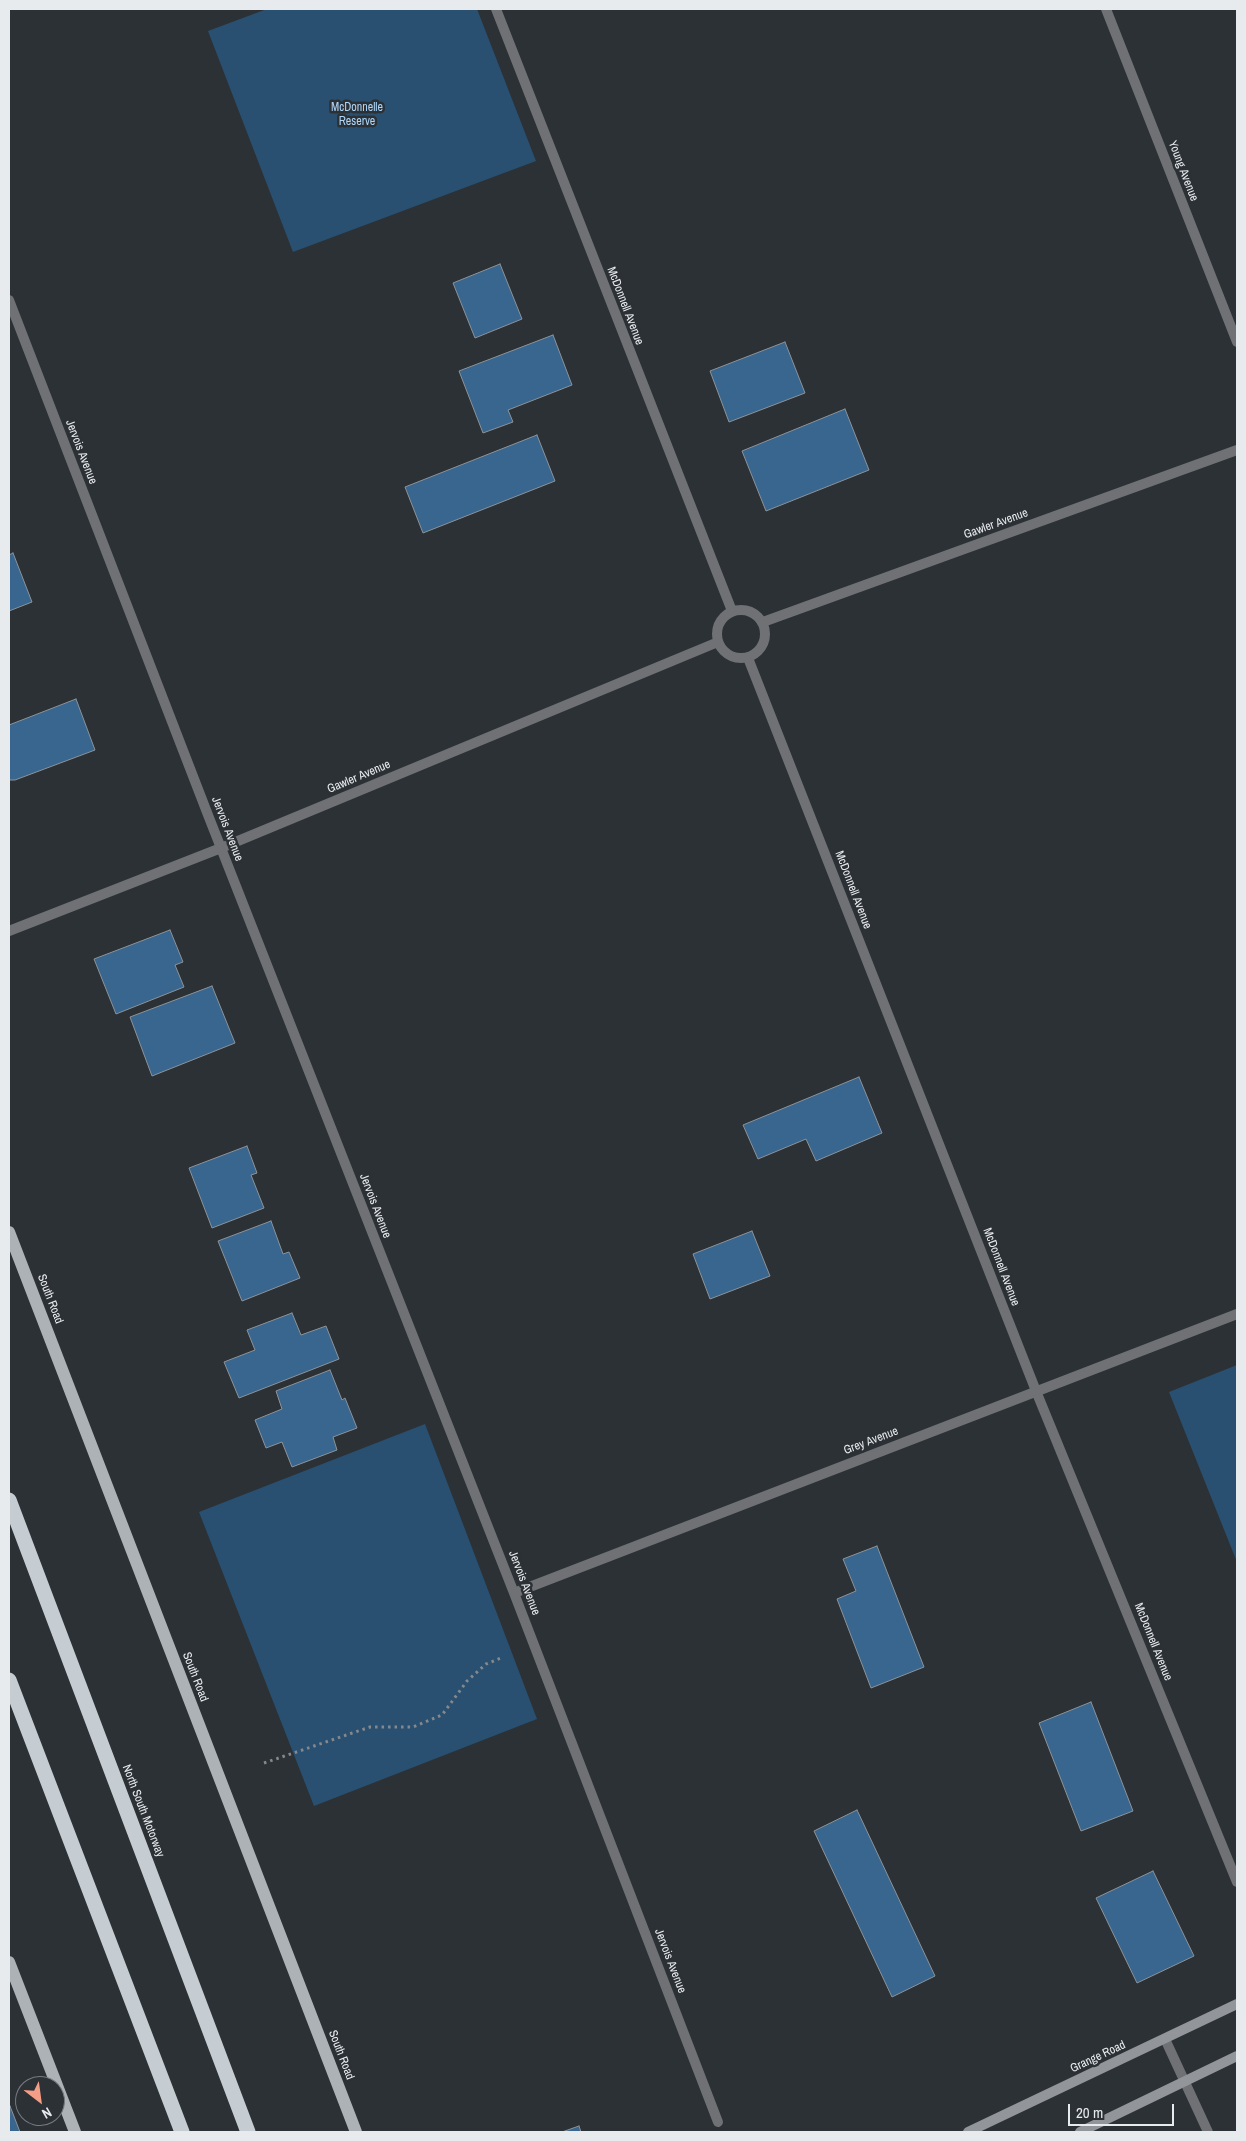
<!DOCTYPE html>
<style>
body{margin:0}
#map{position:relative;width:1246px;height:2141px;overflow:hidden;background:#2c3136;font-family:"Archivo Narrow",sans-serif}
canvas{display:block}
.frame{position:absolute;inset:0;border:10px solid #e8ebee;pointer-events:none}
.north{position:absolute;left:15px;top:2076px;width:50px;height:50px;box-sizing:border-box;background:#2c3136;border:1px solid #777b80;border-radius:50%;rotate:150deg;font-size:14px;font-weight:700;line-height:20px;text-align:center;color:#e8ebee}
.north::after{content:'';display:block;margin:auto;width:18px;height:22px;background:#f49e87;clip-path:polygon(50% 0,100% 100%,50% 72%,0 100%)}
.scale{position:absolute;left:1068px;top:2104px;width:106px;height:22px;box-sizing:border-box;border:2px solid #e8ebee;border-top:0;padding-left:6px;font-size:15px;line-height:18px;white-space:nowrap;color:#e8ebee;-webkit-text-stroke:4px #2c3136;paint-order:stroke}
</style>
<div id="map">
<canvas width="1246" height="2141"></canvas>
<div class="frame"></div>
<div class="north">N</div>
<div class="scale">20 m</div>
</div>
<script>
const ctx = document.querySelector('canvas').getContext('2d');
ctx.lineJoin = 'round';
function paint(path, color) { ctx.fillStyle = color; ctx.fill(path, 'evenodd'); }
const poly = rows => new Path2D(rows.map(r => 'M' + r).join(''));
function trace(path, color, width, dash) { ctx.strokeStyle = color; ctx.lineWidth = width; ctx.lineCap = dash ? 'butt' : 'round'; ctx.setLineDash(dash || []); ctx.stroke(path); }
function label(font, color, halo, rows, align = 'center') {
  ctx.font = font + ' "Archivo Narrow",sans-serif'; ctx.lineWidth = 5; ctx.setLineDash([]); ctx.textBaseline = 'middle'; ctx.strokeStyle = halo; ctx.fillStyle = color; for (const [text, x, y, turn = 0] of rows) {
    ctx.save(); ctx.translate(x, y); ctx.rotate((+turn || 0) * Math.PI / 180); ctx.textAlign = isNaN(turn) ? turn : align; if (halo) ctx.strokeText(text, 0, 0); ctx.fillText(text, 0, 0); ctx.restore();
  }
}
paint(poly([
 [267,9,477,9,536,161,293,252,208,31],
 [1237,1365,1237,1562,1169,1392],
 [425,1424,537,1719,314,1806,199,1512]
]), '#295071');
const building = poly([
 [500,264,522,319,475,338,453,283,500,264],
 [553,335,572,385,508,410,513,422,483,433,459,371,553,335],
 [785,342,805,393,729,422,710,371,785,342],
 [845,409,869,470,766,511,742,451,845,409],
 [537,435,555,481,423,533,405,487,537,435],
 [13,553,32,602,9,611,9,555,13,553],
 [76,699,95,750,15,780,9,780,9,725,76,699],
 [170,930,183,962,175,965,184,987,116,1014,94,959,170,930],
 [212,986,235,1043,152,1076,130,1017,212,986],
 [859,1077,882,1133,816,1161,806,1139,758,1159,743,1125,859,1077],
 [247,1146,257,1173,251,1175,264,1208,212,1228,189,1168,247,1146],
 [271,1221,283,1254,289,1252,300,1278,242,1301,218,1241,271,1221],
 [752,1231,770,1276,710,1299,693,1254,752,1231],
 [292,1313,301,1335,326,1326,339,1359,239,1398,224,1362,255,1350,247,1330,292,1313],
 [330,1370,342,1400,345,1398,357,1428,333,1437,337,1450,292,1467,282,1442,266,1448,255,1420,282,1409,276,1391,330,1370],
 [877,1546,924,1667,871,1688,837,1599,856,1591,843,1559,877,1546],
 [1091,1702,1133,1811,1081,1831,1039,1723,1091,1702],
 [857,1810,935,1976,892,1997,814,1831,857,1810],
 [1153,1871,1194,1956,1137,1983,1096,1898,1153,1871],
 [10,2106,20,2132,9,2132,10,2106],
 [579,2126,581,2132,562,2132,579,2126]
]);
paint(building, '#38668e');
trace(building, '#8d9399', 1);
trace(poly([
 [264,1763,370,1727,413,1727,442,1715,467,1681,486,1664,501,1658]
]), '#85898d', 3, [2.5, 4]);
trace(poly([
 [496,9,732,611],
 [1106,9,1237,342],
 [9,300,208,815,514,1593,718,2122],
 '717 634a24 24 0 1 1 48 0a24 24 0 1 1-48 0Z',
 [763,622,1237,450],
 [748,658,1036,1391,1237,1882],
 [9,931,221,848,718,642],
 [514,1593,1237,1314],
 [1165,2039,1208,2132]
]), '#6f7174', 10);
trace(poly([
 [968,2132,1237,2004],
 [1080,2132,1237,2056]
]), '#92969a', 10);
trace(poly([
 [9,1232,356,2132],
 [9,1962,75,2132]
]), '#adb2b7', 12);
trace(poly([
 [9,1500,248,2132],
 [9,1680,182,2132]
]), '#c5ccd2', 15);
label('12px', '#acd5f9', '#2c3136', [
 ["McDonnelle",357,108],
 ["Reserve",357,122]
]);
label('12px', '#e8ebee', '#2c3136', [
 ["Young Avenue",1183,171,69],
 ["McDonnell Avenue",625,306,69],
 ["Jervois Avenue",81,452,69],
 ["Gawler Avenue",996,524,-20],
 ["Gawler Avenue",359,777,-23],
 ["Jervois Avenue",227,829,69],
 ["McDonnell Avenue",853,890,69],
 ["Jervois Avenue",375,1206,69],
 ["McDonnell Avenue",1001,1267,69],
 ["South Road",50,1299,69],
 ["Grey Avenue",871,1441,-21],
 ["Jervois Avenue",524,1583,69],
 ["McDonnell Avenue",1153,1642,68],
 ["South Road",195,1677,69],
 ["North South Motorway",143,1811,69],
 ["Jervois Avenue",670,1961,69],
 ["South Road",341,2055,69],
 ["Grange Road",1098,2057,-25]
]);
</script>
